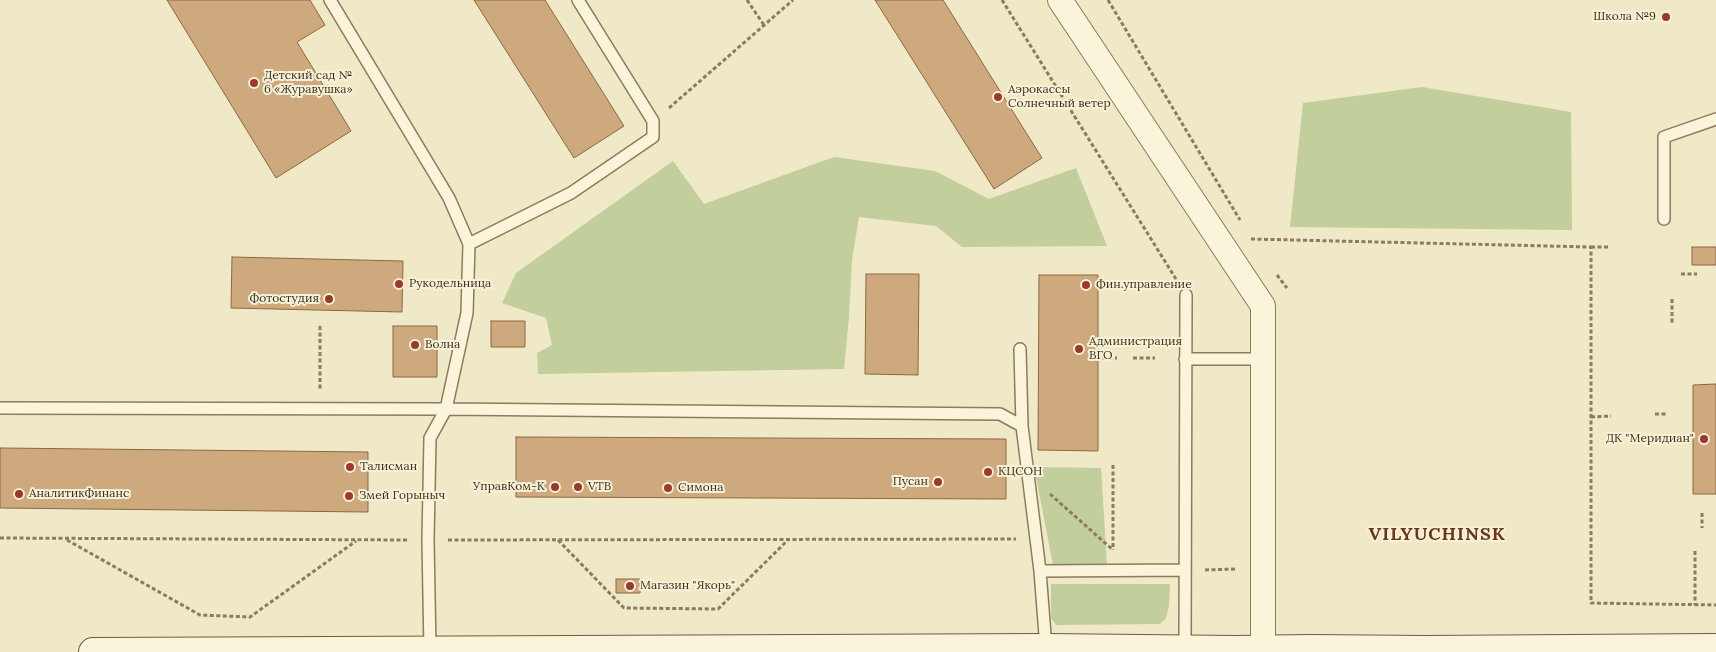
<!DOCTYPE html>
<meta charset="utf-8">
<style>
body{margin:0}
canvas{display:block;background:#efe9c7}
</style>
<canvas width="1716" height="652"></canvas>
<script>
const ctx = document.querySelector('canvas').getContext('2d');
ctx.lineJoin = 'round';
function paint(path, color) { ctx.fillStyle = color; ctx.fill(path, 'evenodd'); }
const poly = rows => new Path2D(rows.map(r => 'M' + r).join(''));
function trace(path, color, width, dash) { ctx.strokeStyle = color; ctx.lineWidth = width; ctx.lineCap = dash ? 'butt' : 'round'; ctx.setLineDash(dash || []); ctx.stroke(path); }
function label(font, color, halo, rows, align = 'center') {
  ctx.font = font + ' Lora,serif'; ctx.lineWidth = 4; ctx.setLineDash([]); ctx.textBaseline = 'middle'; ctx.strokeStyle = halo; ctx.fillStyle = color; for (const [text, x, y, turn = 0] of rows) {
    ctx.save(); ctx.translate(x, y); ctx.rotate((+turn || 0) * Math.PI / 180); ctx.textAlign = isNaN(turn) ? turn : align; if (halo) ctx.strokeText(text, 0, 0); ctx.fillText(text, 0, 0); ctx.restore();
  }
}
paint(poly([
 [1422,87,1571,112,1572,230,1290,227,1303,103],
 [834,157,935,171,989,199,1076,168,1107,246,962,247,936,226,859,217,852,260,849,317,844,369,538,374,537,353,552,345,546,318,502,303,516,273,673,161,704,204],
 [1034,467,1101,468,1107,565,1053,565],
 [1051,584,1170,584,1169,606,1166,618,1160,624,1056,625,1051,618]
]), '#c2ce9b');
const building = poly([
 [167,0,310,0,325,25,297,42,351,131,276,178,167,0],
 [474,0,545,0,624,126,574,158,474,0],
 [875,0,943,0,1042,158,994,189,875,0],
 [1692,247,1716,247,1716,265,1692,265,1692,247],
 [232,257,403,261,402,312,231,308,232,257],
 [866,274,919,274,918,375,865,374,866,274],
 [1039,275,1098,275,1098,451,1038,450,1039,275],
 [491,321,525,321,525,347,491,347,491,321],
 [393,326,437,326,437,377,393,377,393,326],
 [1716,384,1716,494,1693,494,1693,385,1716,384],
 [516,437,1006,439,1006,499,516,497,516,437],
 [0,448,368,452,368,512,0,508,0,448],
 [616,579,640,579,640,593,616,593,616,579]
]);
paint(building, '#cea97d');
trace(building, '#8c6841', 1);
const lane = poly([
 [330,0,449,198,469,244],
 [1664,219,1664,137,1716,119],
 [1020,349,1022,426],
 [1185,359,1263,359],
 [0,408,446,409,1000,414,1022,426,1040,571,1046,648],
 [1040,571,1185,570],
 [1185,649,1186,295],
 [430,651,428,540,430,438,446,409,467,313,469,244,571,193,653,137,653,121,578,0]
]);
const street = poly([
 [1060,0,1263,306,1263,650]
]);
const secondary = poly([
 [93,652,1046,648,1235,650,1311,649,1425,650,1716,648]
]);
trace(lane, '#8c7b5c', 14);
trace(street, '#8c7b5c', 26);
trace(secondary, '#6e5c3f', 30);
trace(poly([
 [747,0,764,25],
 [1002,0,1176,279],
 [1108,0,1240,220],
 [669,108,793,0],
 [1251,239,1591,247,1591,603,1716,605],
 [1591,247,1610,247],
 [1681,274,1697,274],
 [1277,275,1287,288],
 [1672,299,1672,325],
 [320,326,320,391],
 [1102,358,1117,358],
 [1133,358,1155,358],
 [1655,414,1666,414],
 [1591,417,1611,416],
 [1113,465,1113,550],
 [1050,494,1113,550],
 [1702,513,1702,528],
 [0,538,409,540],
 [67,540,200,615,250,617,356,541],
 [448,540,1016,539],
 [558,540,624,608,718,609,789,539],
 [1695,551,1695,605],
 [1205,570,1236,569]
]), '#8c7b5c', 3, [4, 2.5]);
trace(lane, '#faf4db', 11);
trace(street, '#faf4db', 24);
trace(secondary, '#faf4db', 28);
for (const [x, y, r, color] of [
 [1666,17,5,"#9c382b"],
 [254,83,5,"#9c382b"],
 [998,97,5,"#9c382b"],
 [399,284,5,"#9c382b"],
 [1086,285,5,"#9c382b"],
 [329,299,5,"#9c382b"],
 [415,345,5,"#9c382b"],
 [1079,349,5,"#9c382b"],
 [1704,439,5,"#9c382b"],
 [350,467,5,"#9c382b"],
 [988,472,5,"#9c382b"],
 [938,482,5,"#9c382b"],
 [555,487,5,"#9c382b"],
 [578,487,5,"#9c382b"],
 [668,488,5,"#9c382b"],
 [19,494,5,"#9c382b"],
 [349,496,5,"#9c382b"],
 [630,586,5,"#9c382b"]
]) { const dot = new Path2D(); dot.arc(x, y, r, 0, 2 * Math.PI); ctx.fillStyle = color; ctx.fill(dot); trace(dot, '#f7f1d7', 2); }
label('12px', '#3c3120', '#f7f1d7', [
 ["Школа №9",1656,17,"right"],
 ["Детский сад №",264,76],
 ["6 «Журавушка»",264,90],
 ["Аэрокассы",1008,90],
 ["Солнечный ветер",1008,104],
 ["Рукодельница",409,284],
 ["Фин.управление",1096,285],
 ["Фотостудия",319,299,"right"],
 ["Администрация",1089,342],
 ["ВГО",1089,356],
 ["Волна",425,345],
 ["ДК \"Меридиан\"",1694,439,"right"],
 ["Талисман",360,467],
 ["КЦСОН",998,472],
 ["Пусан",928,482,"right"],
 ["УправКом-К",545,487,"right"],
 ["VTB",588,487],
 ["Симона",678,488],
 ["АналитикФинанс",29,494],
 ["Змей Горыныч",359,496],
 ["Магазин \"Якорь\"",640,586]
], 'left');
ctx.letterSpacing = '1px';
label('bold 18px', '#6a371e', '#f7f1d7', [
 ["VILYUCHINSK",1437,535]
]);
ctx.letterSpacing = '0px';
</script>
